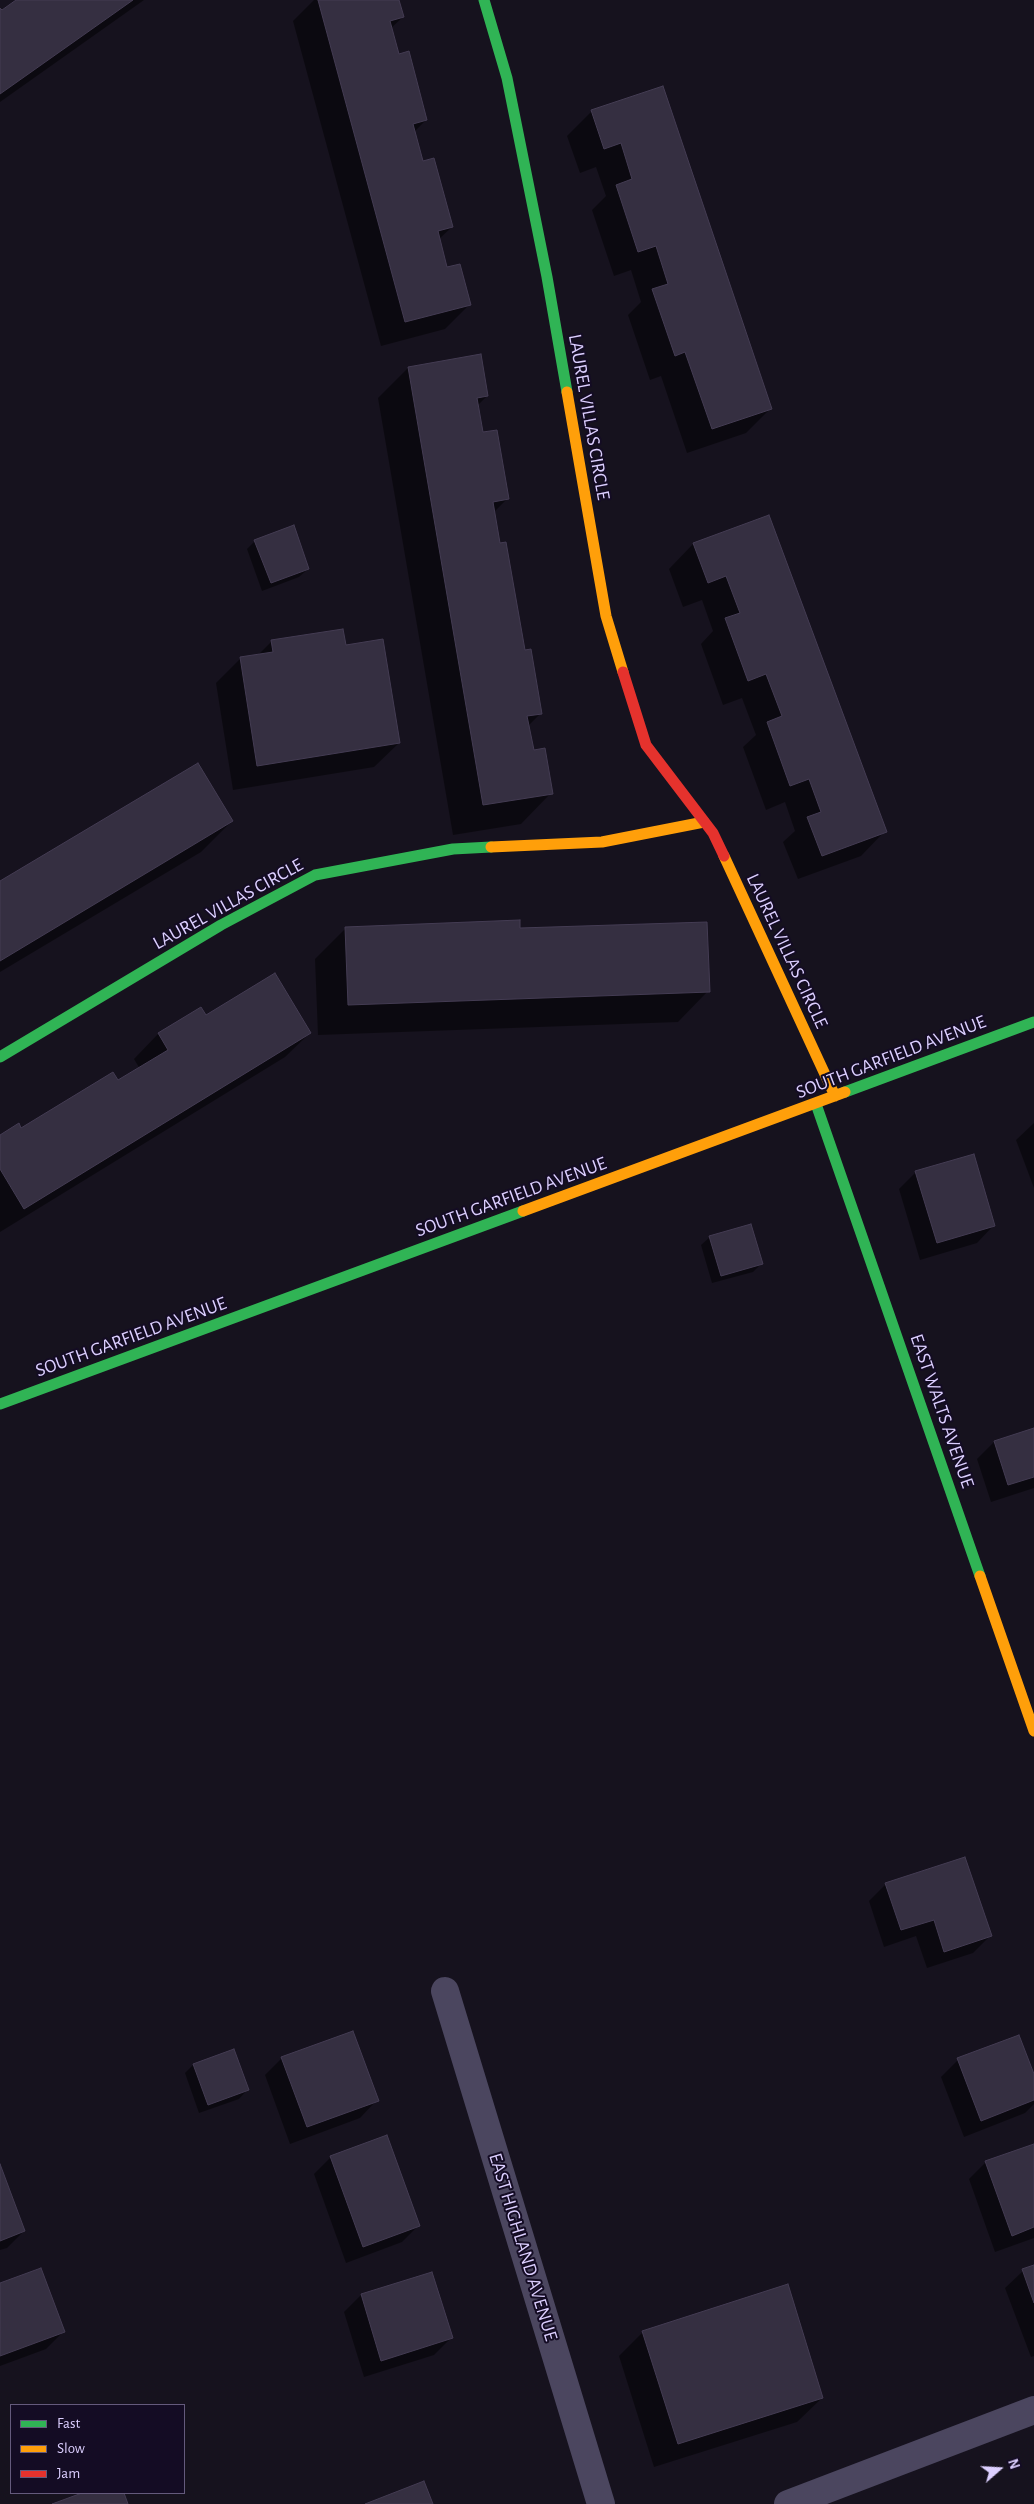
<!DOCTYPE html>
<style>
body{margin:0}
#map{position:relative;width:1034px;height:2504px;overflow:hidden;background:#16121e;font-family:"Alegreya Sans",sans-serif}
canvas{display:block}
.legend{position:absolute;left:10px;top:2404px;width:175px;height:90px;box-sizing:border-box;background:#140c24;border:1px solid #645a7c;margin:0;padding:6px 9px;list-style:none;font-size:15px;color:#dccfff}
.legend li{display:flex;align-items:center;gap:10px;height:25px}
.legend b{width:25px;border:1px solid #645a7c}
.north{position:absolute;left:974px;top:2444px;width:50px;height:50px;-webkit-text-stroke:4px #140c24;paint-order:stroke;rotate:71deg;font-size:14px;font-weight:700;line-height:20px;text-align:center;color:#dccfff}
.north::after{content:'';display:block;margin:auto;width:18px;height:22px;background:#dccfff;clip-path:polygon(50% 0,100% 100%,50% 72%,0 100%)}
</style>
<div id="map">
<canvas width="1034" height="2504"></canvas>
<ul class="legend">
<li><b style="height:6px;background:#30b455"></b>Fast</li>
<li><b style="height:6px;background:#ff9f0a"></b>Slow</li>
<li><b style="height:6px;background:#e5322d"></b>Jam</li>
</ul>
<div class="north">N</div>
</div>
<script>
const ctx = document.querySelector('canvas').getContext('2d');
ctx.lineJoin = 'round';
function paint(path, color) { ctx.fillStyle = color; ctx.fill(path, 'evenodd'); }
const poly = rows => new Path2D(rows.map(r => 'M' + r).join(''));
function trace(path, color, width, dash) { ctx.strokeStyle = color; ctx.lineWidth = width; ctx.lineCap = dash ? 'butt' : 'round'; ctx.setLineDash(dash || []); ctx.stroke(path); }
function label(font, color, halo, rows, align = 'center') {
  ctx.font = font + ' "Alegreya Sans",sans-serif'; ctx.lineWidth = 4; ctx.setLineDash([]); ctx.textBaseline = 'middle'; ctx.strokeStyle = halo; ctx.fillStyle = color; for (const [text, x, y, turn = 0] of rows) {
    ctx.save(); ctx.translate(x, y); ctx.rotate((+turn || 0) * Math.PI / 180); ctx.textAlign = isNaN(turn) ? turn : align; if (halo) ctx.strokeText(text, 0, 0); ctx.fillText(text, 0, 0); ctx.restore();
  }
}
paint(poly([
 [18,0,144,0,0,102,0,10,1,12],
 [314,0,398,0,403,17,390,29,398,55,426,120,414,132,422,163,452,227,439,239,446,268,470,304,445,329,381,346,293,21],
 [662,88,771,408,746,433,687,453,661,376,650,380,628,315,641,302,631,270,614,276,592,210,606,196,596,167,580,173,567,136,591,112],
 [408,368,487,396,477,406,482,434,507,499,493,513,524,652,541,713,528,726,533,752,551,793,521,824,453,835,378,398],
 [768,516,885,831,861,856,798,879,783,842,795,831,785,802,766,810,743,747,756,735,742,698,723,705,701,644,713,631,702,600,683,607,669,569,693,544],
 [255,541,308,569,299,577,262,591,247,549],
 [272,641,345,647,399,743,374,767,233,790,216,683,241,658,257,656],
 [232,821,201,852,0,972,0,883],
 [346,928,518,930,708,991,678,1022,318,1035,315,959],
 [200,1009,206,1017,310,1033,285,1057,0,1232,0,1136,21,1130,118,1082,140,1069,134,1059,158,1034],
 [1034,1123,1034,1188,1016,1140],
 [916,1172,994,1225,977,1243,920,1260,899,1189],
 [710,1237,762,1263,753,1272,712,1283,701,1245],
 [1034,1429,1034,1488,991,1502,977,1459,994,1442],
 [886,1884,990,1936,973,1953,927,1968,916,1936,884,1947,869,1901],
 [233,2050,247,2090,239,2099,199,2113,185,2073,193,2065],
 [282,2058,377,2100,360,2118,290,2144,265,2075],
 [958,2060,1034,2077,1034,2104,1025,2113,964,2137,941,2077],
 [1034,2145,1034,2238,995,2252,969,2179,986,2162],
 [331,2157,419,2225,402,2242,346,2263,314,2174],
 [0,2167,24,2231,7,2248,0,2250],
 [1034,2266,1034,2356,1031,2357,1005,2288,1023,2271],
 [0,2285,63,2332,46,2349,0,2366],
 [361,2295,451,2338,434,2355,364,2377,344,2312],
 [643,2332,822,2398,797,2422,654,2467,619,2356]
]), '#0007');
const building = poly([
 [16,0,133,0,0,94,0,8,2,10,16,0],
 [318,0,399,0,404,17,390,21,399,54,409,51,427,120,413,124,423,161,434,158,453,227,438,231,447,267,460,264,471,305,405,322,318,0],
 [663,86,772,409,712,429,685,352,675,356,652,289,668,284,656,246,638,252,616,185,632,179,621,143,604,149,591,110,663,86],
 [481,354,488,396,477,398,483,432,497,430,509,499,493,502,500,543,506,542,525,650,531,649,542,714,527,716,534,750,545,748,553,794,483,805,408,367,481,354],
 [769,515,887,832,822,856,807,817,821,812,809,779,790,786,767,722,782,716,766,674,748,681,725,618,740,613,726,576,708,583,693,543,769,515],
 [294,525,309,569,271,583,254,540,294,525],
 [343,629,346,645,383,639,400,743,257,766,240,657,273,652,271,640,343,629],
 [198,763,233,821,0,961,0,881,198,763],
 [520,920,520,928,707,922,710,992,348,1005,345,927,520,920],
 [275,973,311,1033,24,1209,0,1169,0,1135,19,1123,21,1128,113,1072,118,1080,168,1050,158,1033,201,1007,206,1015,275,973],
 [974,1154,995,1226,937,1243,915,1171,974,1154],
 [751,1224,763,1264,721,1276,709,1236,751,1224],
 [1034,1428,1034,1477,1008,1485,994,1441,1034,1428],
 [965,1857,992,1936,944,1952,934,1920,901,1930,885,1883,965,1857],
 [353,2031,379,2101,307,2127,281,2057,353,2031],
 [1019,2035,1034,2074,1034,2100,981,2121,957,2058,1019,2035],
 [234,2049,249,2090,208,2105,193,2064,234,2049],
 [387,2135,420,2226,363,2247,330,2156,387,2135],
 [1034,2144,1034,2227,1012,2236,985,2161,1034,2144],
 [0,2164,25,2231,0,2241,0,2164],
 [1034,2265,1034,2303,1022,2269,1034,2265],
 [41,2268,65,2332,0,2356,0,2283,41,2268],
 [432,2272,453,2338,381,2361,361,2294,432,2272],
 [788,2284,823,2398,678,2444,642,2331,788,2284],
 [424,2481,433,2504,365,2504,424,2481],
 [82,2493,124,2493,128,2504,52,2504,82,2493]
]);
paint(building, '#352f41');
trace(building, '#443c53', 1);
trace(poly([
 [445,1991,601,2504],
 [788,2504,1034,2410]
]), '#4b465f', 28);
trace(poly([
 [484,0,507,78,547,277,567,392],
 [0,1057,221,925,315,875,453,849,491,847],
 [845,1092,1034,1022],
 [816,1104,980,1576],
 [0,1404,523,1211]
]), '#30b455', 11);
trace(poly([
 [567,392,606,616,623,672],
 [491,847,602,842,704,822],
 [724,856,835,1096],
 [523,1211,845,1092],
 [980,1576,1034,1731]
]), '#ff9f0a', 11);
trace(poly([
 [623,672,646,745,713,833,724,856]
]), '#e5322d', 11);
label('19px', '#dccfff', '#140c24', [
 ["LAUREL VILLAS CIRCLE",589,417,80],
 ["LAUREL VILLAS CIRCLE",228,904,-29],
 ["LAUREL VILLAS CIRCLE",787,951,65],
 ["SOUTH GARFIELD AVENUE",891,1057,-21],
 ["SOUTH GARFIELD AVENUE",511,1197,-20],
 ["SOUTH GARFIELD AVENUE",131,1337,-20],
 ["EAST WALTS AVENUE",942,1411,71],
 ["EAST HIGHLAND AVENUE",523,2247,73]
]);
</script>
